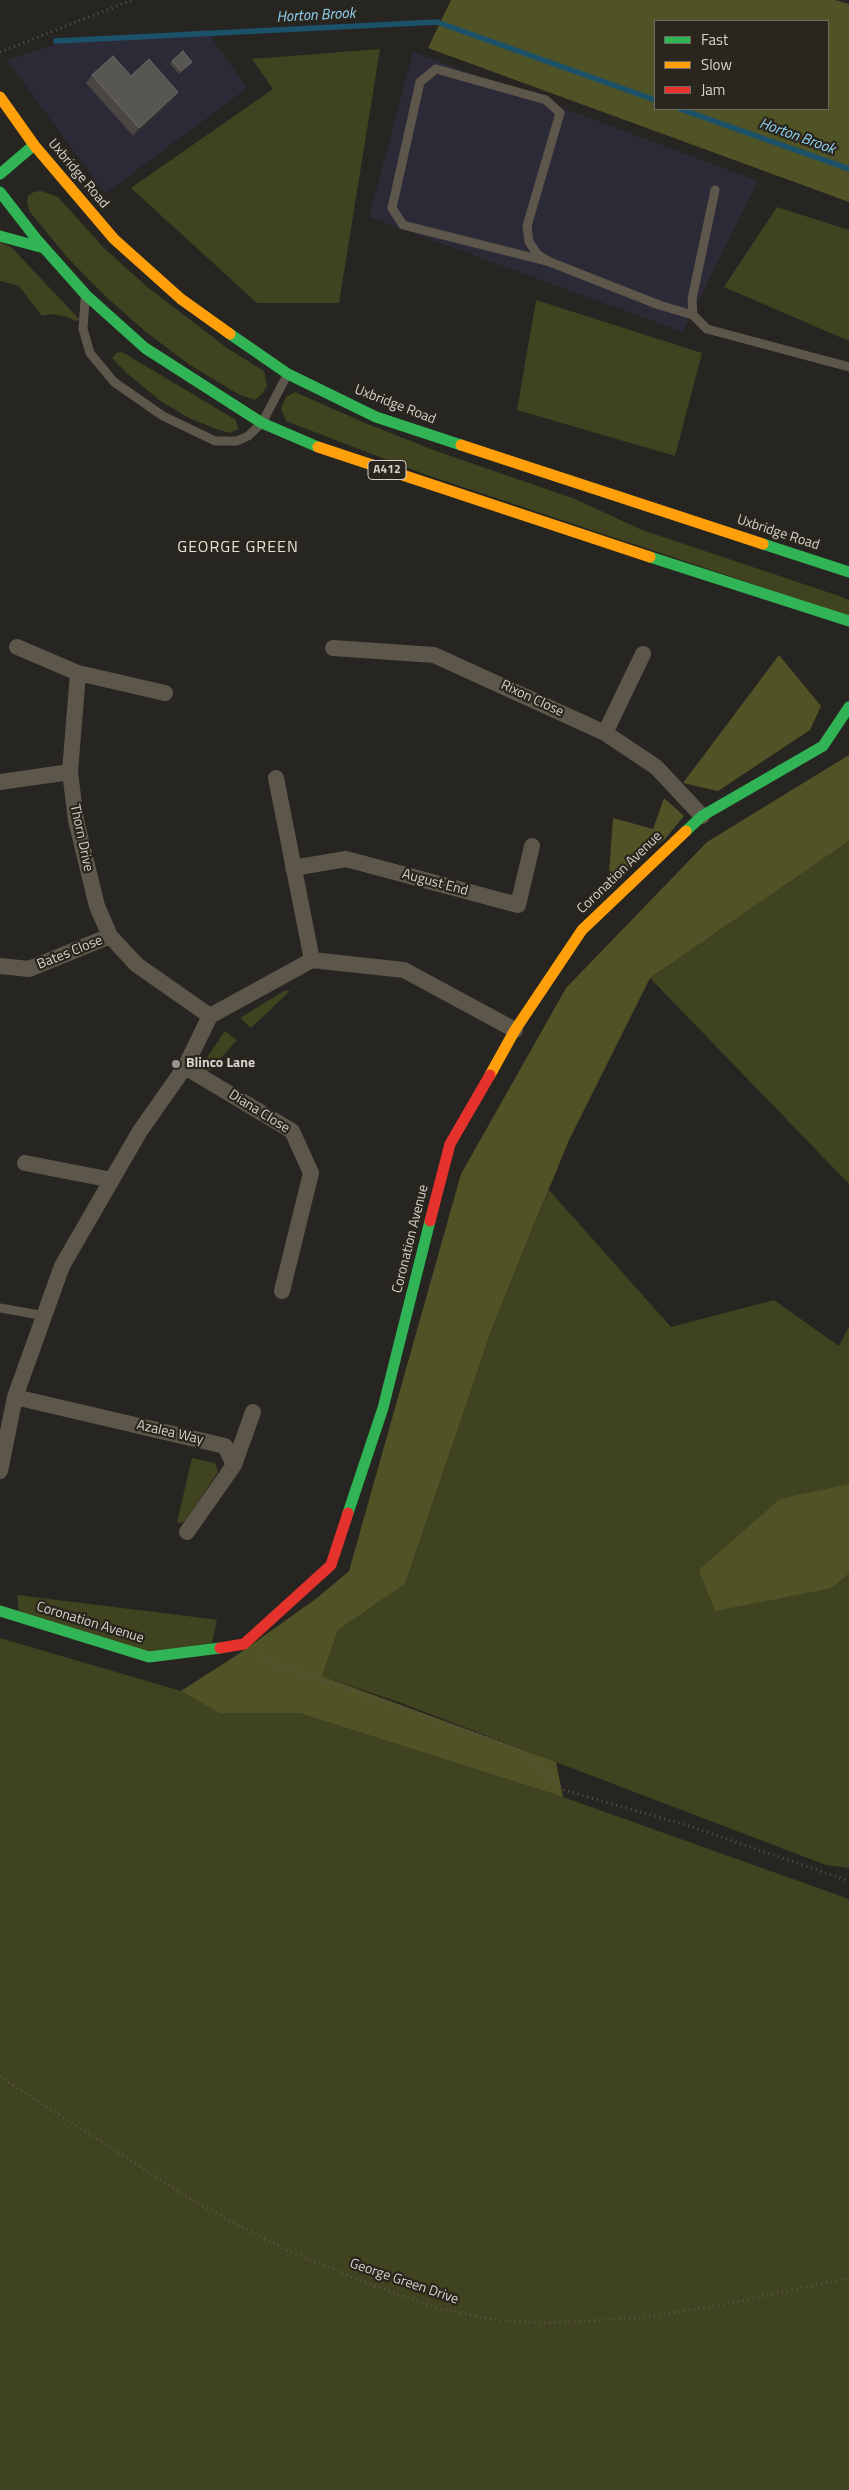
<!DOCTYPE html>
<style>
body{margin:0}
#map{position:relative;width:849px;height:2490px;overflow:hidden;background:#272521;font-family:"Titillium Web",sans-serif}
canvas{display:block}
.legend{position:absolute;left:654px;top:20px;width:175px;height:90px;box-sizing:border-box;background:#2a261e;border:1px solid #6e6b64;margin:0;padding:6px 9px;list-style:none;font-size:15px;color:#d5d2cd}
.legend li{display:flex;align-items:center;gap:10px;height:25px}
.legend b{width:25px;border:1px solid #6e6b64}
</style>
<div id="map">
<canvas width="849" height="2490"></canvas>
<ul class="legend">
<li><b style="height:6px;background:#30b455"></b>Fast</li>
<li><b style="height:6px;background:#ff9f0a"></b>Slow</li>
<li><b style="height:6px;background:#e5322d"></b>Jam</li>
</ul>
</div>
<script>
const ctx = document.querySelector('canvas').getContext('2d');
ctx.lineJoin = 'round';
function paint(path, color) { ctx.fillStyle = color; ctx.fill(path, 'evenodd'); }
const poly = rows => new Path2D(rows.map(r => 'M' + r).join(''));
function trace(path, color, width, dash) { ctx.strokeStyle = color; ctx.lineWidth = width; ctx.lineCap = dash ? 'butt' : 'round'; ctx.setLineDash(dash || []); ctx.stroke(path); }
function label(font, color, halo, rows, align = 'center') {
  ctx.font = font + ' "Titillium Web",sans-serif'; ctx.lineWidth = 4.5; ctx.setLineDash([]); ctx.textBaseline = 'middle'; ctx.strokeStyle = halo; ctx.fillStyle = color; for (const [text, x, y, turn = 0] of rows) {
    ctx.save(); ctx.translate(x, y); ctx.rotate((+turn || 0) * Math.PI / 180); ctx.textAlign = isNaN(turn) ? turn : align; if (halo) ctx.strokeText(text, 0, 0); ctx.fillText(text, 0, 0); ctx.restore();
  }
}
paint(poly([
 [206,30,247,88,105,194,7,60,69,40],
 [413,52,758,181,683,332,369,217]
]), '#2d2a38');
paint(poly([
 [380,49,339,303,257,303,131,188,273,89,252,59],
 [41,191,58,197,104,248,146,286,227,348,264,371,267,386,262,394,255,400,240,395,190,365,146,332,104,295,67,257,30,212,27,204,28,196,34,192],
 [777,207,849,230,849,341,724,287],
 [0,242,12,248,80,320,75,321,68,317,50,314,42,316,19,286,0,281],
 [536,300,702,353,675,456,517,410],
 [122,352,236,420,238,429,230,433,216,429,189,418,162,402,130,376,112,358,116,353],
 [295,392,365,423,436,451,575,499,642,530,842,597,849,600,849,616,424,474,286,421,281,408,286,397],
 [849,841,849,1184,650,978],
 [284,991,290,991,251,1028,240,1018],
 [225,1031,237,1040,207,1073,204,1062],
 [549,1190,671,1327,774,1300,839,1346,849,1326,849,1868,826,1865,401,1703,322,1676,338,1630,405,1584,494,1323],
 [192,1458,215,1463,218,1472,186,1520,181,1523,177,1522],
 [17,1595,211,1619,217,1620,212,1643,154,1653,19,1615],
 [0,1638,181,1691,219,1713,299,1713,563,1797,849,1899,849,2490,0,2490]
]), '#40431f');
paint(poly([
 [451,0,835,0,849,4,849,202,428,48],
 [655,21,828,21,828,109,655,109],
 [779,655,821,706,810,730,718,791,683,783],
 [849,755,849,841,650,978,569,1140,494,1323,405,1584,338,1630,322,1676,556,1762,563,1797,299,1713,219,1713,181,1691,240,1653,317,1598,349,1571,461,1174,566,988,707,842],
 [664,798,684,816,665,839,636,861,608,889,613,818,653,829],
 [849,1484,849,1573,832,1588,715,1611,699,1570,780,1499]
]), '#505326');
trace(poly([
 [56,41,437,22,655,100],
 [680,109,849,169]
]), '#1b526a', 5.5);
trace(poly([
 [0,52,132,0],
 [261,1655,273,1663,517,1748,564,1790,689,1826,849,1881],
 [0,2077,202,2206,288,2251,374,2286,441,2309,496,2320,549,2323,638,2318,721,2305,849,2278]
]), '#59554c', 3, [1, 4]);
trace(poly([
 [715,190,692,299,693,315,707,329,849,367],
 [550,262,403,225,392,208,420,82,436,69,546,100,560,113,527,226,529,242,538,255,550,262,659,305,693,315],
 [85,300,83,329,90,353,114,382,163,416,215,441,237,441,248,436,262,423,286,377],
 [0,1308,45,1316]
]), '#5d564b', 9);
trace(poly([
 [17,647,78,673,70,772,76,820,97,906,110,936,137,965,210,1016],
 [333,648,434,655,605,733,656,767,702,816],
 [78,673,165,693],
 [605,733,643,654],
 [276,778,312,960],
 [0,782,70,772],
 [293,868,346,859,518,905,532,846],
 [0,966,29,969,110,936],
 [185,1067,292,1131,311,1173,282,1291],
 [25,1163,112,1180],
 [15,1397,225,1446,234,1465,187,1532],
 [234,1465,253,1412],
 [0,1471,15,1397,62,1266,140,1131,185,1067,210,1016,312,960,404,970,515,1030]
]), '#5d564b', 16);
trace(poly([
 [0,174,34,145],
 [0,192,38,241,86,295,145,348,262,423,318,447],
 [0,236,44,248],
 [230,334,288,374,376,417,461,445],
 [763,544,849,572],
 [650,557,849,621],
 [686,831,702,816,823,746,849,707],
 [348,1513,383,1408,430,1221],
 [0,1611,149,1657,220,1648]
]), '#30b455', 11);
trace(poly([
 [0,97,34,145,114,239,181,299,230,334],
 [461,445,763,544],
 [318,447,650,557],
 [490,1075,515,1030,582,930,686,831]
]), '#ff9f0a', 11);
trace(poly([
 [430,1221,450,1144,490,1075],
 [220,1648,244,1644,331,1565,348,1513]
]), '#e5322d', 11);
paint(poly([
 [172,61,192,62,179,74,170,64],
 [92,75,131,76,173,100,133,136,86,83]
]), '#4a4644');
paint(poly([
 [178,92,173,100,133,136,139,128]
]), '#353330');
const building = poly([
 [183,51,192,62,181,71,172,61,183,51],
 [113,56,131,76,149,59,178,92,139,128,92,75,113,56]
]);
paint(building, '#585653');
trace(building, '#6c6966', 1);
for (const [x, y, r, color] of [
 [176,1064,5,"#989591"]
]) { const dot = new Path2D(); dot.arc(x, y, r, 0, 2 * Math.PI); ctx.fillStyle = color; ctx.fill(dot); trace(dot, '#2a261e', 2); }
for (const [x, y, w] of [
 [387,470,38]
]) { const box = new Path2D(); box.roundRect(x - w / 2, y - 9.5, w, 19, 4); ctx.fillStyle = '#2a261e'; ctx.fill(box); trace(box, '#d5d2cd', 1); }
label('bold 12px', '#d5d2cd', null, [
 ["A412",387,470]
]);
label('14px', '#d5d2cd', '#2a261e', [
 ["Uxbridge Road",78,174,50],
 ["Uxbridge Road",395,405,21],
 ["Uxbridge Road",778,533,18],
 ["Rixon Close",532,699,25],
 ["Thorn Drive",81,838,78],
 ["Coronation Avenue",620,873,-44],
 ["August End",435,883,15],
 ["Bates Close",70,953,-22],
 ["Diana Close",259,1112,32],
 ["Coronation Avenue",411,1239,-76],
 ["Azalea Way",170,1433,13],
 ["Coronation Avenue",90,1623,17],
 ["George Green Drive",404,2282,19]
]);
label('bold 14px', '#d5d2cd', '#2a261e', [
 ["Blinco Lane",186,1064]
], 'left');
label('italic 15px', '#8fd4f5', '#2a261e', [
 ["Horton Brook",316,16,-3],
 ["Horton Brook",797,137,20]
]);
ctx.letterSpacing = '1px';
label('16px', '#e4dfd5', '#2a261e', [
 ["GEORGE GREEN",238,548]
]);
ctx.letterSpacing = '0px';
</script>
